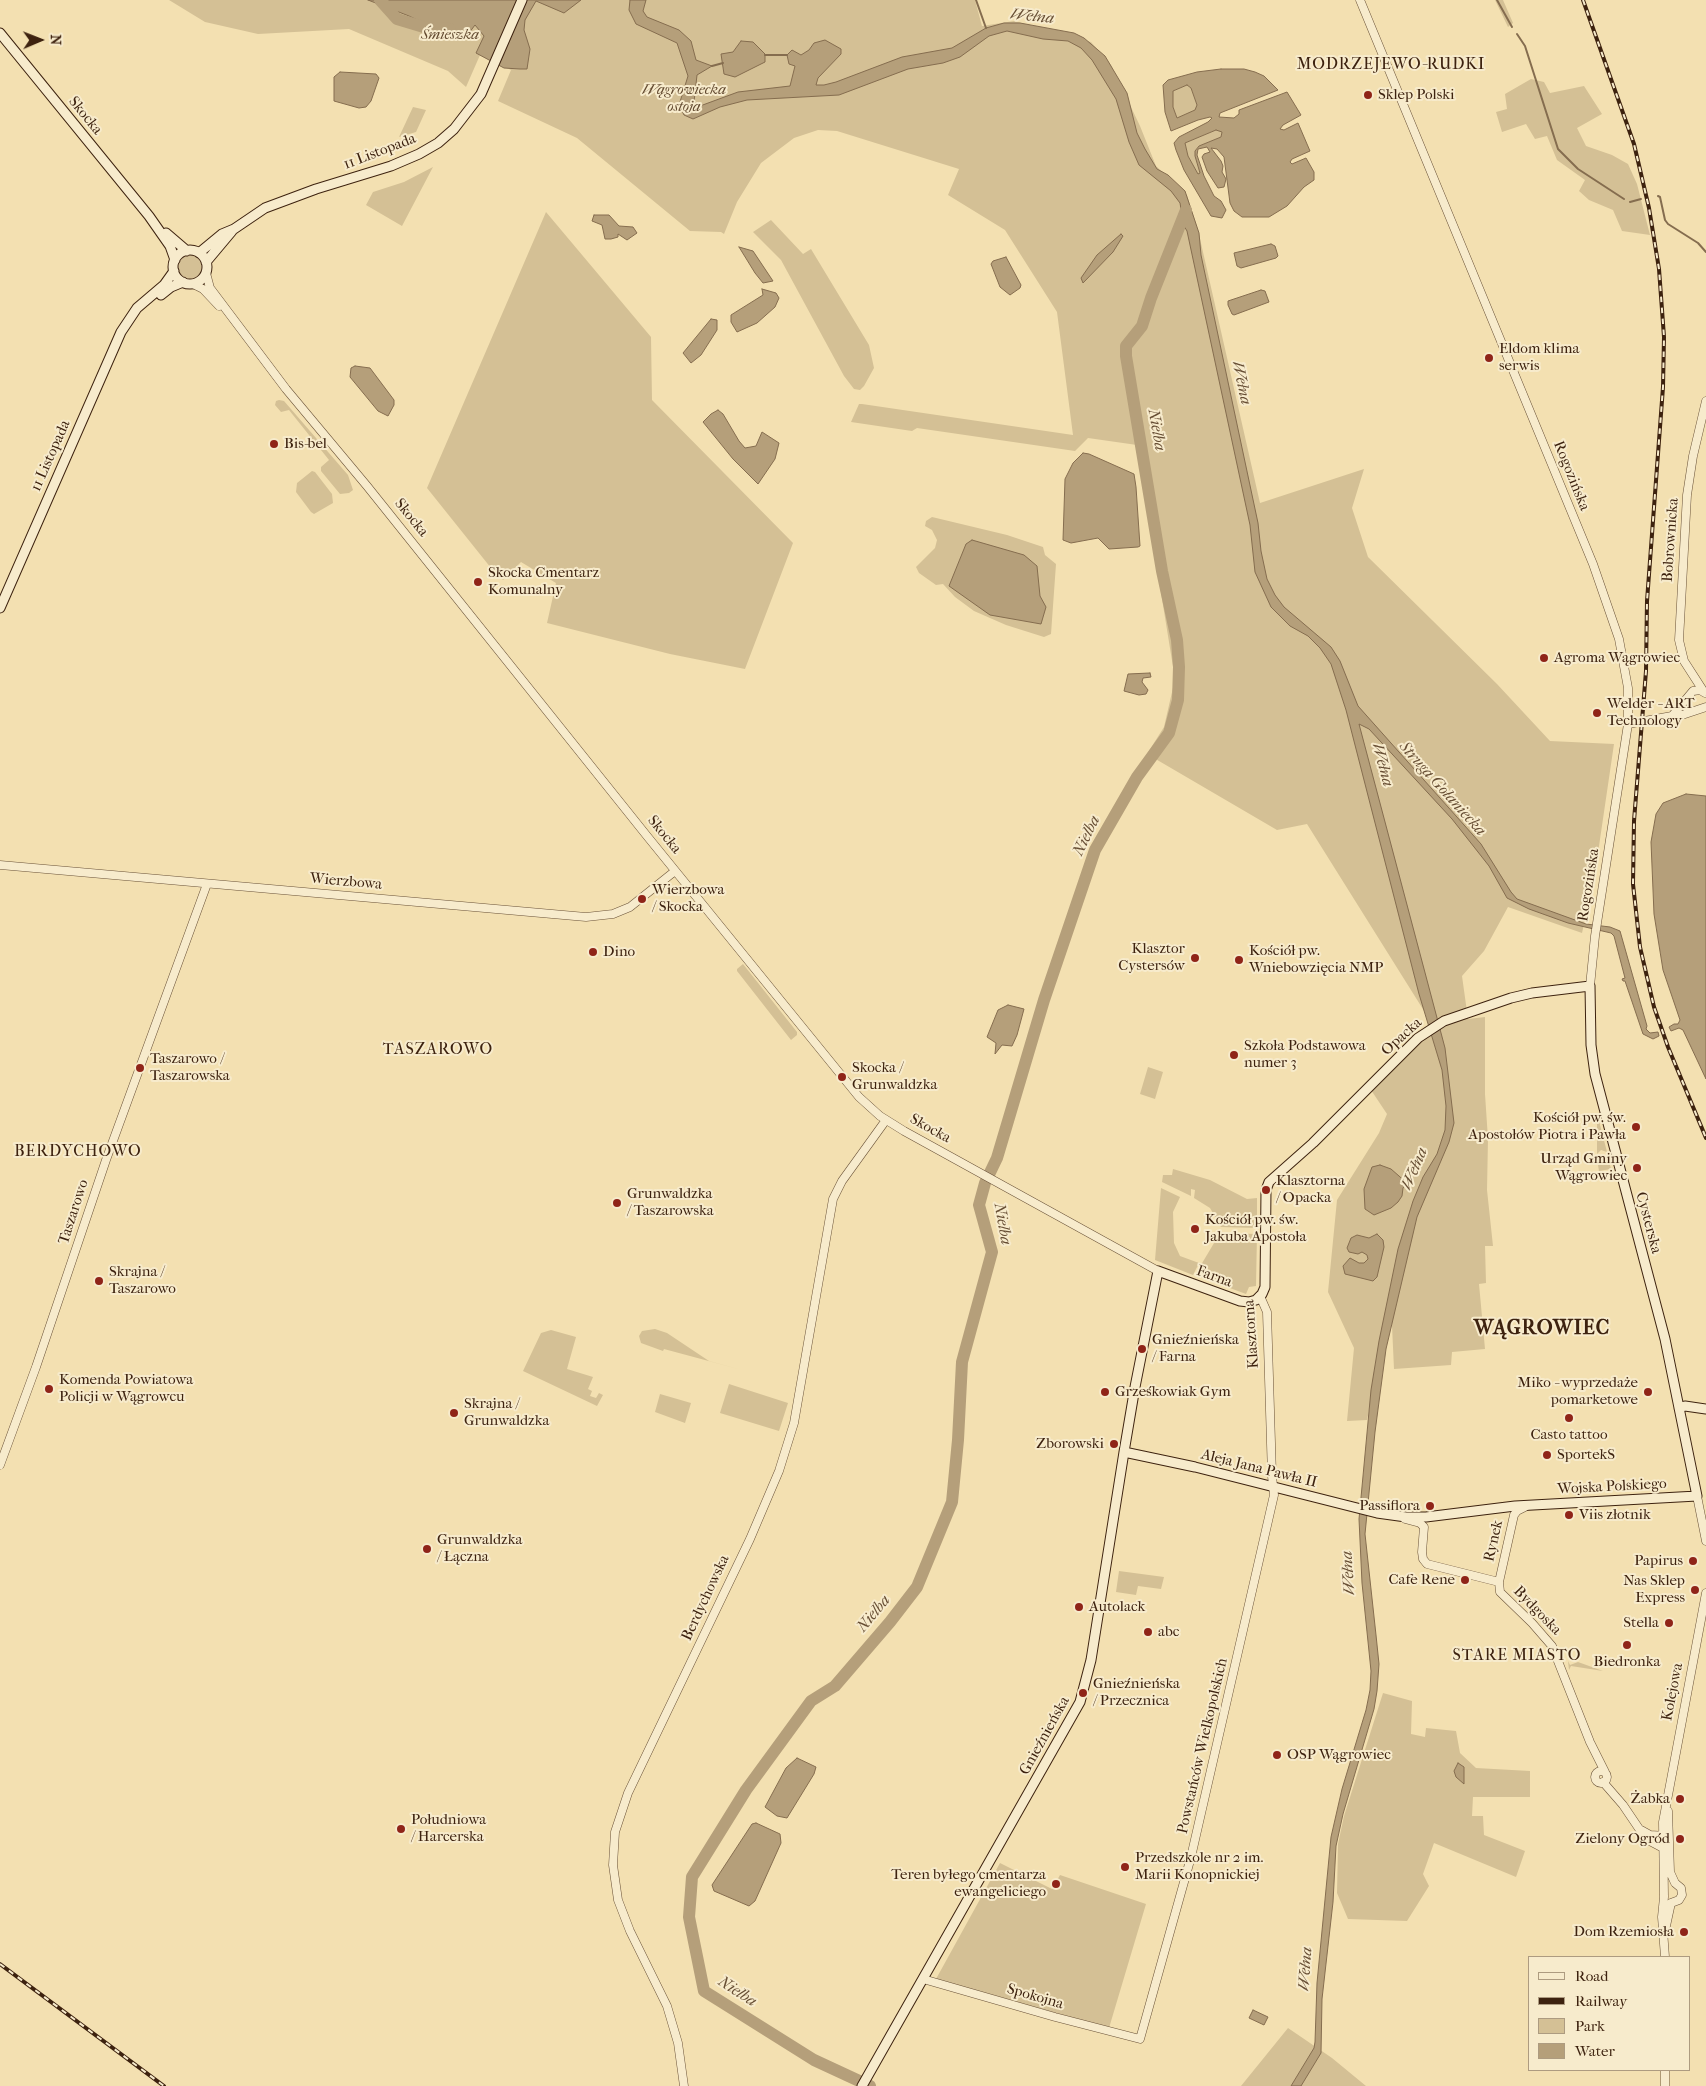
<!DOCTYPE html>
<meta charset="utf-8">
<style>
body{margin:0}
#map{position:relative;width:1706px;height:2086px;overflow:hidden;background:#f3e0b1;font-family:"IM FELL French Canon",serif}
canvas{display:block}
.legend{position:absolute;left:1528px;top:1956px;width:162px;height:115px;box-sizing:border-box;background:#f7ebcc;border:1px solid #ad9b80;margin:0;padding:6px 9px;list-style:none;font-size:15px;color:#3d220f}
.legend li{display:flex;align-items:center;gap:10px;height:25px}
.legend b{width:25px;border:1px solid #ad9b80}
.north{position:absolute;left:15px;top:15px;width:50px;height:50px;-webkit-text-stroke:4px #f7ebcc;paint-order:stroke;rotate:89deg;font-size:14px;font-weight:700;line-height:20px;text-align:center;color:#3d220f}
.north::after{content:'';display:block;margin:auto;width:18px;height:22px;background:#3d220f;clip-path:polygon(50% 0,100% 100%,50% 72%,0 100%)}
</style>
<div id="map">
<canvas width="1706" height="2086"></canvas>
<ul class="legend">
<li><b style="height:6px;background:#f7ebcc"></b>Road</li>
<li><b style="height:6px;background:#3d220f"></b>Railway</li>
<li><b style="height:14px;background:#d4c095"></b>Park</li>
<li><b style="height:14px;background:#b59f7a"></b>Water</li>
</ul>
<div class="north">N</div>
</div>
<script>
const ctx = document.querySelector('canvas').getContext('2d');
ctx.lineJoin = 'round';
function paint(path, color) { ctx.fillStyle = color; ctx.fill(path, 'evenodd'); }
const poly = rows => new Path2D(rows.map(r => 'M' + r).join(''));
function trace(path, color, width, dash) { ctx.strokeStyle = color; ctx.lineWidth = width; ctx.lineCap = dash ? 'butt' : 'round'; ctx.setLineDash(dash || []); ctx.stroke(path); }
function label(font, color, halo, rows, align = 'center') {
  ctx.font = font + ' "IM FELL French Canon",serif'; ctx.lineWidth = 4; ctx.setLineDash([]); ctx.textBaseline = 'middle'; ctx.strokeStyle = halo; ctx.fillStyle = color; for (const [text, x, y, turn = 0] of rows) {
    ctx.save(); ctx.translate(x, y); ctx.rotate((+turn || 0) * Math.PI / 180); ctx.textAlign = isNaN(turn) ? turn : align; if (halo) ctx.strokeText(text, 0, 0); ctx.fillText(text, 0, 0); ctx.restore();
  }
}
paint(poly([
 [169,0,975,0,982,26,1014,21,1091,42,1111,65,1140,126,1156,166,1187,195,1198,230,1260,503,1364,469,1352,508,1368,557,1497,684,1550,741,1614,744,1594,880,1582,933,1508,907,1484,951,1462,976,1468,1019,1485,1017,1485,1094,1488,1139,1487,1190,1493,1246,1485,1246,1486,1283,1479,1284,1485,1349,1452,1352,1451,1365,1394,1369,1391,1304,1367,1420,1347,1421,1354,1348,1328,1292,1337,1200,1379,1133,1387,1114,1369,1087,1423,1034,1436,1030,1307,824,1277,830,1147,754,1164,727,1175,679,1137,445,1088,438,1075,451,917,428,912,431,851,422,859,404,862,404,1073,435,1057,312,1005,230,948,195,959,169,837,131,818,130,794,138,761,163,737,202,724,234,721,232,690,231,577,138,498,101,511,70,480,55,466,87,448,71,349,29,258,34,205,22],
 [1495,0,1503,0,1513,23,1508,27],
 [1531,79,1544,82,1550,93,1584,86,1602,114,1577,128,1586,146,1612,155,1628,164,1637,184,1650,235,1622,231,1613,210,1589,200,1579,191,1585,180,1557,160,1547,136,1535,139,1526,124,1502,132,1496,112,1507,109,1505,94],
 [1187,85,1191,88,1197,105,1196,110,1177,118,1173,107,1173,91],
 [413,107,426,110,416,132,399,137],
 [1216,130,1220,130,1222,132,1221,137,1199,146,1195,151,1200,173,1198,174,1188,156,1185,143],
 [433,167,402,226,366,205,373,192,404,182],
 [546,212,651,337,652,400,793,543,745,669,670,654,547,623,556,583,521,562,503,580,493,566,491,568,427,488],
 [771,220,803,254,811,249,869,345,874,368,864,386,860,390,854,389,844,376,781,260,753,232],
 '178 267a12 12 0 1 1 24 0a12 12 0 1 1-24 0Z',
 [279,400,284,401,348,475,353,490,349,493,340,494,321,471,321,467,329,460,289,410,281,412,275,405,276,401],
 [312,471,315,472,332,494,333,503,314,514,311,512,296,492,297,483],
 [932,517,1007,535,1043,547,1045,555,1056,564,1051,634,1044,637,1006,625,974,611,955,597,943,584,936,585,919,573,916,567,935,548,937,540,932,530,925,526,926,521],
 [743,964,797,1032,797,1035,791,1040,737,971,737,969],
 [1148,1067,1163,1072,1155,1099,1140,1094],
 [1597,1121,1599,1121,1607,1152,1601,1150,1597,1154],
 [1608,1157,1611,1169,1599,1171,1597,1159,1604,1161],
 [1173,1169,1210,1180,1247,1199,1257,1198,1257,1228,1221,1227,1210,1208,1194,1198,1195,1190,1191,1189,1191,1196,1162,1182,1163,1175,1172,1175],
 [1161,1188,1180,1197,1173,1212,1174,1243,1180,1256,1199,1263,1193,1275,1155,1260],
 [1220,1233,1257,1234,1256,1286,1249,1287,1246,1294,1195,1275],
 [655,1329,667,1333,709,1361,742,1370,664,1349,663,1351,641,1343,639,1336,642,1331],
 [551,1330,576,1337,567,1369,593,1377,588,1389,592,1391,590,1396,596,1398,599,1393,603,1395,597,1406,523,1371,541,1333],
 [729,1384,788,1403,779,1431,720,1413],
 [660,1394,691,1403,685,1423,655,1412],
 [1119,1571,1164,1577,1161,1589,1138,1586,1136,1595,1116,1592],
 [1568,1661,1570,1665,1578,1662,1603,1671,1571,1666,1569,1670],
 [1383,1693,1412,1701,1411,1734,1425,1737,1426,1728,1456,1731,1460,1753,1476,1768,1530,1771,1530,1797,1473,1797,1472,1816,1483,1816,1484,1835,1525,1851,1516,1877,1434,1843,1423,1874,1429,1886,1407,1921,1348,1919,1337,1893,1338,1844,1344,1816],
 [1000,1863,1052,1889,1060,1875,1146,1904,1109,2028,936,1979],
 [1288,2028,1332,2058,1366,2086,1241,2086]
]), '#d4c095');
const water = poly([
 [368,0,581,0,564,13,536,1,525,20,524,30,530,49,527,69,520,69,504,68,476,53,484,36,475,25,466,37,457,40,409,16,368,0],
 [630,0,646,0,643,11,647,17,679,30,691,41,696,60,712,66,697,75,694,102,700,106,738,92,790,86,795,66,789,64,787,55,792,50,801,55,809,50,814,43,825,40,841,49,841,54,818,78,816,85,824,85,836,82,902,57,952,48,986,28,1004,23,1020,23,1074,33,1084,38,1105,56,1127,93,1137,133,1145,149,1157,169,1168,175,1185,191,1199,233,1201,255,1258,523,1261,551,1267,579,1275,595,1284,607,1331,647,1340,661,1358,706,1481,844,1511,892,1517,899,1586,924,1610,927,1620,931,1647,1026,1646,1029,1650,1033,1658,1032,1659,1036,1653,1039,1643,1034,1625,981,1623,981,1622,979,1625,978,1614,936,1611,933,1568,923,1529,909,1507,898,1489,866,1452,819,1369,729,1359,724,1445,1048,1454,1123,1449,1142,1417,1217,1386,1349,1375,1432,1365,1534,1376,1635,1379,1664,1377,1691,1374,1709,1343,1814,1336,1846,1333,1902,1322,1999,1321,2053,1301,2086,1291,2086,1314,2048,1315,2042,1317,1983,1331,1837,1342,1789,1366,1710,1370,1690,1371,1671,1362,1583,1359,1519,1371,1390,1379,1341,1398,1249,1413,1201,1423,1177,1437,1154,1445,1130,1446,1106,1442,1070,1419,994,1346,710,1331,664,1320,648,1308,636,1290,626,1271,607,1255,572,1250,525,1187,231,1184,226,1181,228,1178,222,1182,215,1180,203,1171,191,1139,165,1129,142,1116,99,1092,60,1081,48,1068,41,1043,39,1007,31,989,36,960,57,943,63,908,69,839,95,747,100,720,107,693,119,684,115,679,105,688,76,677,43,636,24,629,10,630,0],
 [741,41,753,42,765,54,765,62,735,77,724,74,721,54,733,52,741,41],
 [1221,69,1244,69,1255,72,1264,76,1278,90,1220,113,1219,117,1234,118,1239,114,1239,110,1287,92,1301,115,1283,125,1280,129,1284,130,1298,123,1310,151,1292,159,1290,162,1292,164,1306,158,1314,172,1314,180,1304,187,1287,206,1269,217,1242,217,1234,211,1230,203,1224,157,1217,149,1211,148,1221,161,1223,166,1222,172,1226,179,1224,187,1218,188,1207,171,1202,157,1204,154,1210,152,1207,147,1198,149,1197,155,1204,176,1214,196,1221,201,1226,210,1222,218,1211,216,1184,170,1176,150,1174,143,1179,137,1208,122,1212,118,1210,117,1198,120,1171,131,1165,112,1163,85,1168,80,1197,72,1221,69],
 [1187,85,1191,88,1197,105,1195,110,1177,118,1173,107,1173,91,1187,85],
 [1216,130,1222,132,1221,137,1199,146,1195,151,1195,156,1200,173,1198,174,1188,156,1185,143,1216,130],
 [340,72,376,74,379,78,371,101,366,107,359,108,334,101,334,77,340,72],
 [594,215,609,215,619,226,633,227,637,233,627,240,618,234,618,237,611,239,605,239,602,225,592,221,594,215],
 [1121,234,1123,236,1113,252,1083,283,1081,278,1097,255,1121,234],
 [1271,244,1275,246,1278,256,1276,258,1241,268,1237,266,1234,253,1271,244],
 [739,247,753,251,773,281,763,283,755,273,739,247],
 [1006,257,1021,285,1020,288,1010,295,1000,287,991,264,993,261,1006,257],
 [762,289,776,293,779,298,775,307,757,323,737,332,731,322,731,315,763,295,762,289],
 [1261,290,1265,291,1269,302,1234,315,1232,314,1228,305,1228,301,1261,290],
 [711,319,717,320,717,330,701,355,691,363,683,353,711,319],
 [355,366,370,368,394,400,394,405,388,416,378,411,350,377,351,368,355,366],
 [718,410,723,414,739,441,745,448,756,446,762,432,779,443,775,459,758,484,733,459,703,422,711,414,718,410],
 [1083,453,1089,454,1134,474,1136,487,1140,546,1138,547,1109,549,1098,538,1071,543,1063,540,1065,479,1073,463,1083,453],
 [972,540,1024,555,1037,566,1040,596,1046,607,1041,624,990,615,949,586,966,544,972,540],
 [1150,673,1151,677,1143,678,1142,682,1148,690,1146,694,1139,695,1124,691,1128,674,1150,673],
 [1686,794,1706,796,1706,1079,1683,1030,1679,1028,1671,1031,1669,1027,1674,1024,1678,1024,1680,1020,1663,970,1654,914,1651,842,1656,814,1663,803,1686,794],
 [1008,1005,1024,1009,1017,1035,1012,1046,1002,1045,995,1054,996,1043,987,1037,998,1010,1008,1005],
 [1380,1165,1391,1169,1407,1183,1403,1188,1402,1196,1398,1202,1391,1208,1374,1215,1365,1209,1364,1189,1372,1167,1380,1165],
 [1377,1234,1383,1240,1384,1247,1377,1277,1373,1281,1345,1274,1343,1266,1350,1258,1359,1263,1364,1263,1368,1259,1367,1255,1362,1252,1358,1254,1349,1252,1347,1248,1351,1238,1357,1235,1369,1238,1377,1234],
 [797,1758,816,1767,814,1774,787,1818,777,1816,765,1807,786,1768,797,1758],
 [1458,1763,1464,1767,1464,1784,1456,1777,1454,1771,1458,1763],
 [756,1823,780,1834,781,1843,755,1901,749,1906,714,1891,712,1885,752,1824,756,1823],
 [1253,2010,1268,2017,1264,2025,1249,2018,1253,2010]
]);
paint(water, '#b59f7a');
trace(water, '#856d4f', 1);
trace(poly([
 [976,0,986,28],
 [1497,0,1512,27],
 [1517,34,1525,46,1558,149,1578,169,1624,199],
 [765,55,787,55],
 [712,66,723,63],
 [1658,196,1660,197,1665,220,1668,224,1698,243,1706,252],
 [1630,202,1641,199]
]), '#856d4f', 2);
trace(poly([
 [380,0,397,19,427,28,450,29],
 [870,2086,814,2060,704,1991,689,1917,692,1877,746,1790,811,1701,835,1686,890,1622,917,1587,952,1502,958,1440,962,1362,992,1252,979,1205,985,1183,997,1158,1044,1000,1095,850,1137,777,1169,733,1178,700,1179,667,1177,640,1162,571,1126,356,1126,346,1142,326,1151,298,1186,210]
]), '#b59f7a', 12);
const tertiary = poly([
 [1360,0,1593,564,1619,639,1628,688,1628,724,1595,936,1590,986],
 [206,273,210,288,286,389,367,486,647,836,859,1097,880,1116,904,1131,1158,1271],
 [193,284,203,289,219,306],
 [1704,692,1684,661,1679,640,1687,495,1693,456,1706,401],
 [1672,716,1693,691,1700,690,1705,693],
 [1628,724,1672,716,1676,717,1706,707],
 [0,865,586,917,613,914,630,907,675,871],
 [0,1465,36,1367,106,1160,207,884],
 [1697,1496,1706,1541],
 [1525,1507,1517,1511,1514,1515,1499,1582,1500,1592,1532,1623,1552,1646,1590,1742,1605,1772],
 [1405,1519,1420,1523,1424,1527,1422,1552,1423,1559,1427,1564,1499,1582],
 '1595 1777a6 6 0 1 1 12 0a6 6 0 1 1-12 0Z',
 [1603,1782,1623,1805,1646,1839,1663,1848],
 [1668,1811,1670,1872,1675,1883,1681,1888,1682,1895,1679,1900,1671,1903],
 [1641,1830,1650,1835,1666,1836],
 [1666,1926,1671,1903],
 [1665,1957,1662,1917,1664,1897,1663,1822,1706,1593],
 [923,1979,1055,2017,1140,2039,1191,1857,1274,1495,1272,1476,1267,1312,1260,1296],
 [684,2086,678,2043,667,2006,630,1931,618,1900,613,1865,615,1832,628,1793,750,1539,779,1471,794,1423,833,1199,842,1181,886,1120],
 [1665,2086,1665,2070]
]);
const secondary = poly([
 [0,33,149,216,170,246,175,260],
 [166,233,187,251],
 '173 267a17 17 0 1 1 34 0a17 17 0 1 1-34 0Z',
 [199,253,222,234,234,229,265,208,316,189,391,166,419,154,438,143,454,129,481,94,522,0],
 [206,262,232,231],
 [161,295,171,287,183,282],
 [0,608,121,332,137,308,164,285,174,271],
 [1679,1408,1685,1406,1706,1409],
 [862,2086,1080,1702,1091,1660,1124,1452,1135,1387,1158,1271,1240,1301,1249,1302,1256,1300,1262,1294,1265,1287,1266,1190,1269,1182,1313,1143,1418,1038,1444,1021,1511,998,1532,993,1590,986,1591,1045,1595,1074,1665,1339,1697,1496,1515,1506,1426,1517,1406,1517,1377,1513,1195,1467,1124,1452]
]);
trace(tertiary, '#6a5238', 9);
trace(secondary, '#3d220f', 11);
trace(tertiary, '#f7ebcc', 8);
trace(secondary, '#f7ebcc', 9);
const rail = poly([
 [1583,0,1634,144,1649,208,1659,269,1664,337,1663,387,1647,601,1646,671,1634,821,1633,884,1640,947,1654,1007,1668,1047,1706,1138],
 [0,1964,164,2086]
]);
trace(rail, '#3d220f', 4);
trace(rail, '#f7ebcc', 2, [5.5]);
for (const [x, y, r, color] of [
 [1368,95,5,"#8f2418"],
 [1489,358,5,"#8f2418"],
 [274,444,5,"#8f2418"],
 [478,582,5,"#8f2418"],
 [1544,658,5,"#8f2418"],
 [1597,713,5,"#8f2418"],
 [642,899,5,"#8f2418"],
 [593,952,5,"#8f2418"],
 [1195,958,5,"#8f2418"],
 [1239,960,5,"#8f2418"],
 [1234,1055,5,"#8f2418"],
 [140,1068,5,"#8f2418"],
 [842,1077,5,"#8f2418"],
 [1636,1127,5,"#8f2418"],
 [1637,1168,5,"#8f2418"],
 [1266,1190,5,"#8f2418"],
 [617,1203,5,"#8f2418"],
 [1195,1229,5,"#8f2418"],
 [99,1281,5,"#8f2418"],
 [1142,1349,5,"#8f2418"],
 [49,1389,5,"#8f2418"],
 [1105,1392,5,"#8f2418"],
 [1648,1392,5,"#8f2418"],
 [454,1413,5,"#8f2418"],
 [1569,1418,5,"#8f2418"],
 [1114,1444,5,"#8f2418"],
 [1547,1455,5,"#8f2418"],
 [1430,1506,5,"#8f2418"],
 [1569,1515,5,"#8f2418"],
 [427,1549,5,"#8f2418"],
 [1693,1561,5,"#8f2418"],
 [1465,1580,5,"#8f2418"],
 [1695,1590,5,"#8f2418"],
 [1079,1607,5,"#8f2418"],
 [1669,1623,5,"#8f2418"],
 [1148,1632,5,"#8f2418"],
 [1627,1645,5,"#8f2418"],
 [1083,1693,5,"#8f2418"],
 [1277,1755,5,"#8f2418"],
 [1680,1799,5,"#8f2418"],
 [401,1829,5,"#8f2418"],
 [1680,1839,5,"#8f2418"],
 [1125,1867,5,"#8f2418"],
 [1056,1884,5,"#8f2418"],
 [1684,1932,5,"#8f2418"]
]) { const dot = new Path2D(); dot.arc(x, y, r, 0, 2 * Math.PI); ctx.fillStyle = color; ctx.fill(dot); trace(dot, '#f7ebcc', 2); }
label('italic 15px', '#634a30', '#f7ebcc', [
 ["Śmieszka",450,35],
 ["Wągrowiecka",684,90],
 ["ostoja",684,107]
]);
label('15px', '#3d220f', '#f7ebcc', [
 ["Sklep Polski",1378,95],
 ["Eldom klima",1499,349],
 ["serwis",1499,366],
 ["Bis-bel",284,444],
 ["Skocka Cmentarz",488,573],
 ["Komunalny",488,590],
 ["Agroma Wągrowiec",1554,658],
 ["Welder - ART",1607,704],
 ["Technology",1607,721],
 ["Wierzbowa",652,890],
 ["/ Skocka",652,907],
 ["Klasztor",1185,949,"right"],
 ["Cystersów",1185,966,"right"],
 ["Kościół pw.",1249,951],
 ["Wniebowzięcia NMP",1249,968],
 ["Dino",603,952],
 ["Szkoła Podstawowa",1244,1046],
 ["numer 3",1244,1063],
 ["Taszarowo /",150,1059],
 ["Taszarowska",150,1076],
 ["Skocka /",852,1068],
 ["Grunwaldzka",852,1085],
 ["Kościół pw. św.",1626,1118,"right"],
 ["Apostołów Piotra i Pawła",1626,1135,"right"],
 ["Urząd Gminy",1627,1159,"right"],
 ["Wągrowiec",1627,1176,"right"],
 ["Klasztorna",1276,1181],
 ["/ Opacka",1276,1198],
 ["Grunwaldzka",627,1194],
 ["/ Taszarowska",627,1211],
 ["Kościół pw. św.",1205,1220],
 ["Jakuba Apostoła",1205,1237],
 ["Skrajna /",109,1272],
 ["Taszarowo",109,1289],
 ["Gnieźnieńska",1152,1340],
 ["/ Farna",1152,1357],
 ["Komenda Powiatowa",59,1380],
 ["Policji w Wągrowcu",59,1397],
 ["Miko - wyprzedaże",1638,1383,"right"],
 ["pomarketowe",1638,1400,"right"],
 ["Grześkowiak Gym",1115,1392],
 ["Skrajna /",464,1404],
 ["Grunwaldzka",464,1421],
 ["Casto tattoo",1569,1435,"center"],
 ["Zborowski",1104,1444,"right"],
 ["SportekS",1557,1455],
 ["Passiflora",1420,1506,"right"],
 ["Viis złotnik",1579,1515],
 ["Grunwaldzka",437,1540],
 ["/ Łączna",437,1557],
 ["Papirus",1683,1561,"right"],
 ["Cafe Rene",1455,1580,"right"],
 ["Nas Sklep",1685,1581,"right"],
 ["Express",1685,1598,"right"],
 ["Autolack",1089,1607],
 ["Stella",1659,1623,"right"],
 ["abc",1158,1632],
 ["Biedronka",1627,1662,"center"],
 ["Gnieźnieńska",1093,1684],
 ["/ Przecznica",1093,1701],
 ["OSP Wągrowiec",1287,1755],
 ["Żabka",1670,1799,"right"],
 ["Południowa",411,1820],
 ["/ Harcerska",411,1837],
 ["Zielony Ogród",1670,1839,"right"],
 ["Przedszkole nr 2 im.",1135,1858],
 ["Marii Konopnickiej",1135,1875],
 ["Teren byłego cmentarza",1046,1875,"right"],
 ["ewangeliciego",1046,1892,"right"],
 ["Dom Rzemiosła",1674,1932,"right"]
], 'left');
label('15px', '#3d220f', '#f7ebcc', [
 ["Skocka",85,116,51],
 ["11 Listopada",380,152,-21],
 ["11 Listopada",51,456,-66],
 ["Rogozińska",1571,476,68],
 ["Skocka",411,518,51],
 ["Bobrownicka",1671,540,-86],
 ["Skocka",664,835,51],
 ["Wierzbowa",346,882,5],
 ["Rogozińska",1589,885,-81],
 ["Opacka",1402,1037,-42],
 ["Skocka",930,1129,29],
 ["Taszarowo",74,1212,-72],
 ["Cysterska",1648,1223,75],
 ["Farna",1214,1277,20],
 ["Klasztorna",1252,1334,-94],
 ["Aleja Jana Pawła II",1259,1469,14],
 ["Wojska Polskiego",1612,1487,-3],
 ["Rynek",1494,1541,-77],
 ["Berdychowska",706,1598,-65],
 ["Bydgoska",1537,1611,46],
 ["Kolejowa",1673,1692,-79],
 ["Gnieźnieńska",1045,1736,-61],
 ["Powstańców Wielkopolskich",1203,1746,-77],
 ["Spokojna",1035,1997,16]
]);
label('italic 16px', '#674e34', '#f7ebcc', [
 ["Wełna",1032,17,6],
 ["Wełna",1241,383,78],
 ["Nielba",1156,430,80],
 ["Wełna",1382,765,75],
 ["Struga Gołaniecka",1442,789,48],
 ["Nielba",1087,836,-64],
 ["Wełna",1415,1169,-67],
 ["Nielba",1002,1224,80],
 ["Wełna",1349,1573,-94],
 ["Nielba",874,1614,-50],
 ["Wełna",1306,1969,-86],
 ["Nielba",737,1992,33]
]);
ctx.letterSpacing = '1px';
label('16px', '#3d220f', '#f7ebcc', [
 ["MODRZEJEWO-RUDKI",1391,65],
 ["TASZAROWO",438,1050],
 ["BERDYCHOWO",78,1152],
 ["STARE MIASTO",1517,1656]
]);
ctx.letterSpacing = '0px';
ctx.letterSpacing = '1px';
label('bold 20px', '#3d220f', '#f7ebcc', [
 ["WĄGROWIEC",1542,1329]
]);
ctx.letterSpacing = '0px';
</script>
